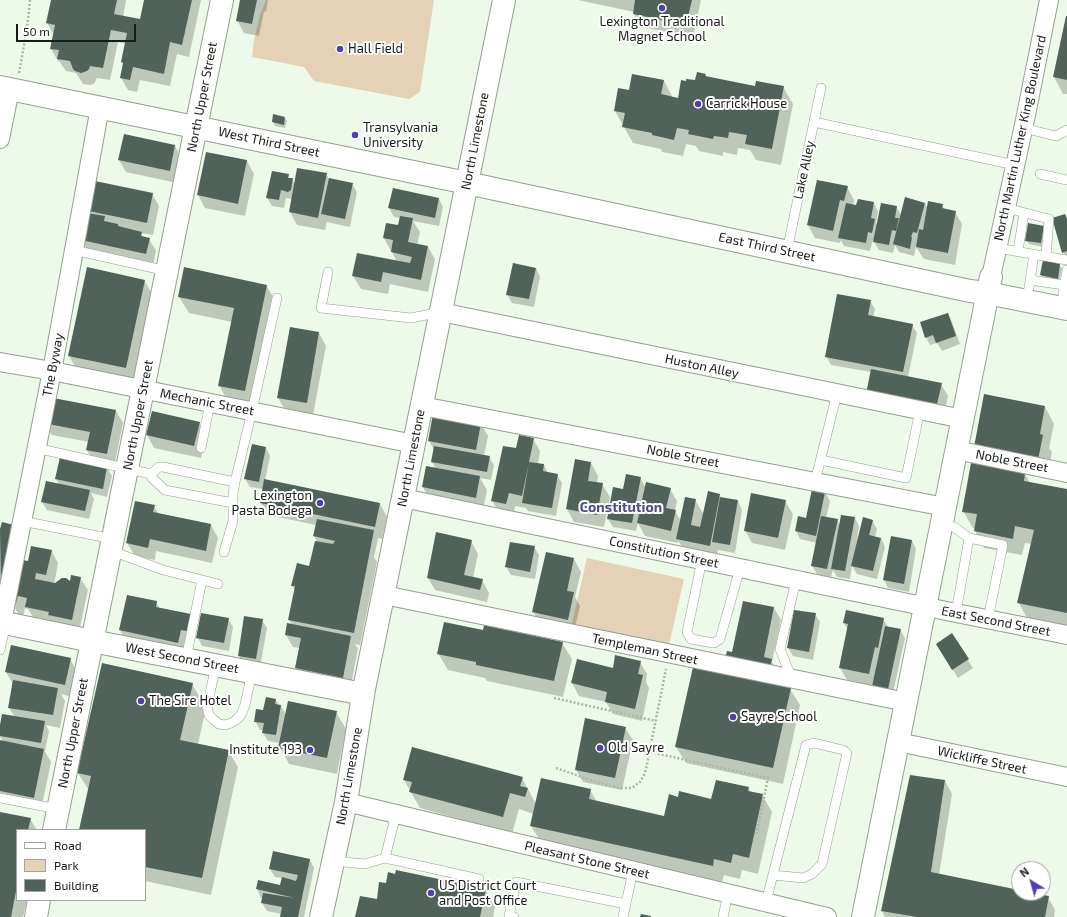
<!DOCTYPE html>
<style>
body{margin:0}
#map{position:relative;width:1067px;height:917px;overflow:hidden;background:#eefae9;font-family:"Exo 2",sans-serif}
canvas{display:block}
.legend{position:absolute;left:16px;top:829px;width:130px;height:72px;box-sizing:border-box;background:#fff;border:1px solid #a3a4a2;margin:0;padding:5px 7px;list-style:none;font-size:12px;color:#181c17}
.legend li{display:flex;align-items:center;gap:8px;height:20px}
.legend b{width:20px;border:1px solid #a3a4a2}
.north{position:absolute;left:1011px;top:861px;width:40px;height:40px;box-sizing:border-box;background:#fff;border:1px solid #a3a4a2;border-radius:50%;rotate:323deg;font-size:11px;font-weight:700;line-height:16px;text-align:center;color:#181c17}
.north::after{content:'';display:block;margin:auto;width:14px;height:18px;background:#503eb5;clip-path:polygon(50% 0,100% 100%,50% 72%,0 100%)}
.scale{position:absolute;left:16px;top:24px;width:120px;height:18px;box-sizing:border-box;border:2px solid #181c17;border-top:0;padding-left:5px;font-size:12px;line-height:14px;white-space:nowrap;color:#181c17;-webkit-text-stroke:3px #fff;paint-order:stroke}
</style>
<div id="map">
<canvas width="1067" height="917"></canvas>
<ul class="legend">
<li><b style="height:5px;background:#fff"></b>Road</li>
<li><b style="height:11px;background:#e4d1b6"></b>Park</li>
<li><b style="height:11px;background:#50625a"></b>Building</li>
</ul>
<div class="north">N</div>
<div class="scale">50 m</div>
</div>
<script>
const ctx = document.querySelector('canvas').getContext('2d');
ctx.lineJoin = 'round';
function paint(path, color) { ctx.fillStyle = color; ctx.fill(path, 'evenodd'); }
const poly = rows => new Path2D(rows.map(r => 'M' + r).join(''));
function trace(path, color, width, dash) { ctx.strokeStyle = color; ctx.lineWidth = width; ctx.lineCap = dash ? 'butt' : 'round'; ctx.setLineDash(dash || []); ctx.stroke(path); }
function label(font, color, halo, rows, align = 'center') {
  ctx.font = font + ' "Exo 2",sans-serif'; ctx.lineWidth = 4; ctx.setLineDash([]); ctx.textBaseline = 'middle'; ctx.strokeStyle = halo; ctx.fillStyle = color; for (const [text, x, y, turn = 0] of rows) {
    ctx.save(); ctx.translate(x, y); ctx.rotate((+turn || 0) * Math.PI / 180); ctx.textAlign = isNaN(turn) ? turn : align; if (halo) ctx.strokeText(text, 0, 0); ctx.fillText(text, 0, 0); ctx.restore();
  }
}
paint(poly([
 [266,0,434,0,420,92,409,99,314,81,304,67,252,57,254,40,260,15],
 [587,558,684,579,668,649,571,628]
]), '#e4d1b6');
paint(poly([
 [52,0,126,0,123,17,141,20,145,0,201,0,189,57,177,54,170,86,140,80,137,92,128,90,121,78,126,44,118,42,110,80,97,78,94,84,89,85,83,84,76,73,66,71,60,62,58,61,51,49,54,35,47,23],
 [241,0,268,0,266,12,264,11,259,36,244,33,237,20],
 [578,0,701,0,693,37,641,27,634,14,634,12],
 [1067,19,1067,94,1063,94,1054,77],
 [705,74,707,78,756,87,783,87,793,104,781,165,756,160,750,150,738,148,737,155,723,152,723,156,699,151,696,146,686,144,683,156,662,152,661,149,633,143,615,111,630,91,664,81,673,98,678,99,696,82],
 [285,118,287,121,285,128,275,126,273,122],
 [175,146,182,159,177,183,126,172,119,160],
 [207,153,247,161,254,174,245,216,205,208,198,195],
 [326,174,329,179,352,184,357,192,350,227,327,222,325,230,297,225,290,212,292,199,286,198,284,208,272,206,267,198,288,175,290,179,292,179,295,184],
 [817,181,847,187,854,200,853,206,874,203,878,212,876,223,878,226,896,207,902,216,925,204,928,209,942,205,945,210,955,212,962,224,955,265,924,259,916,247,914,256,899,252,895,245,893,253,879,250,874,242,875,240,873,240,870,251,844,246,841,240,840,243,815,238,808,225],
 [393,189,439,199,443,207,439,226,413,221,420,232,417,245,428,247,435,259,428,292,390,284,388,294,361,289,353,276,397,262,392,252,392,251,391,251,384,238,399,226,400,218,394,217,389,208],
 [152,194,159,206,153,235,141,233,144,238,149,239,156,251,153,266,89,253,82,240,85,210],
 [1065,215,1067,219,1067,259,1063,252],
 [1043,227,1045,231,1043,247,1029,244,1026,240],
 [1060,265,1062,269,1059,282,1044,279,1041,275],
 [536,268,540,277,534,307,512,303,507,294],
 [144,280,154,297,135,384,78,372,69,356],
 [266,285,276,302,254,407,228,402,219,385,232,322,189,313,179,297],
 [870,301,875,309,873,317,912,325,917,333,908,377,941,384,948,396,943,420,871,372,831,365,826,356],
 [948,314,952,322,960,344,942,351,937,343,930,345,926,337],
 [290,328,319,333,326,346,313,415,285,410,278,398],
 [1045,407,1054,424,1049,448,1052,452,1047,476,984,463],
 [116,411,123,423,114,467,94,463,87,450,89,442,52,435,44,423],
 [199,423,206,436,201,458,154,448,147,435],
 [481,424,488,436,484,456,489,457,494,465,491,480,480,478,487,490,483,510,430,500,423,487,436,469,432,462,434,450,429,441],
 [533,439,540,451,538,464,544,465,548,473,557,475,562,483,556,516,528,511,526,508,515,506,513,516,500,513,492,501],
 [266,448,270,456,265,481,380,504,387,517,382,539,377,538,378,539,374,557,377,562,360,645,355,644,358,649,350,690,303,681,296,668,300,648,293,647,286,635,292,625,289,620,295,590,292,586,310,567,317,542,314,536,316,525,268,515,261,503,263,489,250,487,245,479],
 [591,463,598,476,597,483,602,484,610,497,604,527,574,522,567,509],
 [972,465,1025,474,1030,483,1067,490,1067,627,1028,620,1019,603,1032,544,1025,543,1022,555,984,548,975,531,975,529,973,528,963,511],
 [107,468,112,476,107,497,91,493,94,499,89,519,47,510,42,502,59,484,56,479],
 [640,478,646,488,670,489,677,501,675,511,681,521,695,500,704,515,719,495,722,499,738,501,742,510,735,553,718,550,716,558,685,551,678,541,678,543,645,536,638,523,636,531,613,527,608,519,624,490],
 [825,492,830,501,826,518,837,520,840,525,855,518,859,526,857,540,859,540,872,520,877,529,875,537,881,538,885,547,877,579,857,574,852,566,850,579,837,577,833,570,831,577,817,574,812,566,817,543,800,539,796,531,807,519],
 [785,501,793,514,785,550,752,543,745,530],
 [154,506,159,515,211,525,218,538,212,563,156,551,155,560,135,556,127,543],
 [2,523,13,526,0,617,0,534],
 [892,537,912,541,916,549,909,592,888,588,884,580],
 [471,541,478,554,473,578,482,580,489,593,487,602,435,590,428,578],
 [534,547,539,555,535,579,511,575,506,567],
 [51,550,58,563,54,585,70,583,80,578,88,590,79,632,34,619,28,609,25,608,23,616,19,615,11,602,29,562],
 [574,559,581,572,575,597,580,606,574,632,541,625,533,612],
 [156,602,160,609,190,615,197,627,194,643,187,642,185,655,128,643,120,630],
 [774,608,781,620,772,662,778,672,776,686,790,689,800,705,783,784,686,763,676,747,733,653],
 [795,611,815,614,820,622,813,660,793,656,788,648],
 [228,619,233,627,229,651,202,646,198,638],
 [883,619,888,627,900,630,905,638,891,702,873,686,847,680,840,668,848,630,844,623],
 [262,620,267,628,260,667,243,664,239,656],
 [484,631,562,643,572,659,563,697,487,681,485,678,448,670,438,653],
 [952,635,973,668,958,678,942,652],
 [70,659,77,671,72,697,61,694,65,701,60,728,46,725,49,731,45,751,44,750,51,762,41,810,0,802,0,741,3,741,0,737,0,730,15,717,9,708,13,684,6,672],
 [640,662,647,674,646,682,649,688,642,721,613,714,606,702,579,696,572,683,613,669],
 [192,684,206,708,198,744,228,750,238,767,211,895,145,881,145,830,80,830,89,790,88,789,78,773],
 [276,700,279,705,281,706,286,715,336,712,346,729,337,774,289,764,280,747,280,743,268,741,263,733,264,730,260,730,255,721],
 [625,728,633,740,622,790,583,782,576,770],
 [911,776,945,781,952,794,939,875,1019,891,1019,893,1027,893,1048,897,1055,910,1054,917,885,917,882,911],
 [522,778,536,804,590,790,597,802,664,817,679,798,712,800,748,788,751,792,762,795,772,812,758,874,742,870,740,879,724,875,722,882,541,842,531,826,534,814,519,809,512,834,420,808,404,780],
 [0,813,30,819,37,830,17,830,17,900,27,900,23,917,0,917],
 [310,860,314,868,304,917,281,917,282,914,267,911,262,903,263,898,261,898,257,889,259,881,281,886,283,878,275,877,270,869],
 [485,890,495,906,493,917,356,917,378,900]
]), '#0003');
paint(poly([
 [51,0,117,0,114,14,140,19,144,0,192,0,182,45,170,42,164,74,133,67,130,80,120,78,123,63,121,62,127,33,111,30,103,68,90,66,89,69,87,71,81,73,75,71,73,69,70,61,57,59,59,50,50,49,55,25,46,23],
 [240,0,257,0,252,24,236,21],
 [635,0,692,0,686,25,633,14],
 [1066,16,1067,16,1067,80,1053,77],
 [697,72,706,74,705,76,755,86,756,81,784,86,772,149,745,144,747,135,729,132,728,138,714,136,713,139,688,134,689,130,677,128,674,140,652,135,652,133,622,127,625,113,614,111,618,88,629,90,632,74,664,80,661,94,678,98,681,80,686,81,686,79,695,80],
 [273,114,285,117,284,125,272,122],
 [124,134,175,145,170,171,118,160],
 [206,152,247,160,238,204,197,195],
 [297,168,327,173,318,218,289,212],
 [272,171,289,174,288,178,293,178,291,190,288,192,281,190,279,200,266,198],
 [329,178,353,183,345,219,321,214],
 [90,180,153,193,147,223,84,210],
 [817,180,848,186,844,201,840,200,833,231,807,225],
 [393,188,439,198,435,218,388,208],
 [905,197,925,203,917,233,913,232,911,237,912,237,910,249,893,244],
 [858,199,874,202,871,218,875,219,872,233,868,232,866,243,838,238,846,203,856,205],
 [928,201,943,204,942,208,956,211,948,253,916,247,919,229,923,230],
 [881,203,897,206,895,218,899,218,896,231,892,230,889,245,873,242],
 [87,213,105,216,104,221,118,224,118,226,142,232,141,236,150,238,146,254,81,240],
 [1065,214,1067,219,1067,251,1062,253,1052,218],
 [400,216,413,218,408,242,428,246,421,280,383,272,381,282,352,276,357,253,410,263,412,257,391,252,393,240,383,238,386,223,398,225],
 [1028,223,1044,226,1041,243,1025,241],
 [1043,260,1060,264,1058,279,1040,275],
 [513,263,536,268,529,299,506,295],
 [87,267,145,280,126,368,68,356],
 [184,267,267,285,245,391,218,386,234,308,178,297],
 [837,294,871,300,868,315,913,324,903,372,825,357],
 [948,313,956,336,936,343,933,335,925,338,920,322],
 [290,327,319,332,307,403,277,398],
 [871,369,942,383,936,408,866,394],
 [984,394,1045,406,1040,434,1043,435,1038,460,974,447],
 [48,397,116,410,107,454,86,450,90,432,43,423],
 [152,411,200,422,194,446,146,435],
 [433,414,481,423,476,450,428,441],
 [519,435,534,438,522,496,509,493,506,504,491,501,503,446,516,448],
 [252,444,266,447,259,482,244,479],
 [434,446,490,456,487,472,431,462],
 [60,457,107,467,103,489,55,479],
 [575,459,591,462,588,481,603,483,597,515,566,509],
 [529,462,544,464,543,471,558,474,552,508,522,503],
 [971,463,1025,473,1024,481,1067,489,1067,613,1017,603,1034,530,1015,526,1013,539,974,531,977,514,962,512],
 [426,466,480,476,476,498,422,487],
 [626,474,641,477,632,523,607,519,613,487,623,489],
 [264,479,380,503,375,527,260,503],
 [46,481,90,490,85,511,41,502],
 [646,482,671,488,666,508,676,510,671,531,637,523],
 [812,489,825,492,816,536,795,531,798,516,806,518],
 [708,491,720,494,710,546,676,539,685,497,696,499,691,525,700,527],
 [751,493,786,500,778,538,744,531],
 [720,497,738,500,730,545,712,542],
 [135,501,155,505,153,512,211,524,206,551,150,539,148,548,126,543],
 [841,515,855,517,845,571,831,569],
 [821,516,838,519,827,569,811,566],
 [863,517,873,520,869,535,881,538,873,571,851,566],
 [317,519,374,530,354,633,288,620,295,586,291,586,297,563,309,566,315,541,333,544,335,541,313,536],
 [2,522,14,525,1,584,0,529],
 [436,532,472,540,464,575,483,579,480,590,427,578],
 [891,536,912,540,904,584,883,580],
 [510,542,535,546,530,572,505,567],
 [31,546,52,550,46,575,36,573,35,579,55,583,62,578,66,578,70,581,71,575,81,577,72,620,48,615,49,612,25,607,27,598,18,596,16,603,10,602,19,559,28,561],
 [546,552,574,558,567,591,574,592,568,620,532,612],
 [127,595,157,601,156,607,191,614,187,631,181,630,178,643,119,630],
 [743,601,774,607,764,657,772,659,769,672,724,663,727,651,732,652],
 [794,610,816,613,809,652,787,648],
 [846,610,884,618,878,648,875,647,869,674,839,668,848,624,843,623],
 [201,613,229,618,224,643,196,638],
 [244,616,263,619,256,659,238,656],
 [444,622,483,630,484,625,563,642,554,681,476,665,476,662,437,654],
 [287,623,351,636,343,678,295,668,301,638,285,635],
 [885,626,901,629,887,694,871,691],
 [952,633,969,659,952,670,936,644],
 [11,645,71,658,65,685,5,672],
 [615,655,641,661,638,674,643,675,635,709,605,702,607,692,571,683,577,659,613,668],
 [102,663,193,683,180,740,229,750,202,878,145,867,145,830,79,830,91,776,77,773],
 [693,667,791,688,773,768,675,747],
 [13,680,58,688,53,715,8,708],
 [266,697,276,699,275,704,281,705,276,735,262,733,264,723,254,722,256,709,263,710],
 [288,701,337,711,327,758,278,748],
 [2,714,45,721,41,743,0,736,0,725],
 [585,718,626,727,615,778,575,770],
 [0,740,44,749,34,798,0,791],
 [412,747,523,777,520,786,528,788,525,797,510,793,503,817,409,792,412,782,403,780],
 [910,775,945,780,931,872,1019,890,1019,893,1033,893,1049,896,1045,917,917,917,881,911],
 [541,778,591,789,589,799,664,816,669,794,678,797,679,791,711,799,716,780,749,787,748,791,763,794,749,858,733,854,731,863,714,859,713,866,530,826],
 [0,812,31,818,28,830,17,830,17,886,11,917,0,917],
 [273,851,310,859,298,917,280,917,282,907,261,903,263,893,295,898,256,889,258,880,280,885,282,877,296,881,298,875,269,869],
 [396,870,486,889,480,917,355,917,360,896,377,899,379,882,386,883,388,872,395,874],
 [641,914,651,916,651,917,640,917]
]), '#50625a');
const service = poly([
 [814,122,1015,165],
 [1023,128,1056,136,1067,130],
 [1040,174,1067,180],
 [1006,208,1049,219,1046,256],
 [997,248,1067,260],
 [74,250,167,271],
 [787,251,821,88],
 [1018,251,1024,213],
 [328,272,321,308,411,318,441,312],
 [1030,280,1064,285],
 [1027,301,1034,254],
 [1061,308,1067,270],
 [36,448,151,474,159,467,163,467,235,482,252,411,277,298],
 [201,448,210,403],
 [821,460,906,478,920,410],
 [151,474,152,478,165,490,233,503],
 [815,482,837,393],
 [22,521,113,539],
 [942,523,954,527,969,538],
 [110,552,120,554,163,570,218,584],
 [224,552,233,521,233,494,235,482],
 [702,560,687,632,691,639,714,643,720,639,740,568],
 [956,613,969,538,1003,545,988,619],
 [0,650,6,623],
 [186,659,202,580],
 [216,665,207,707,209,715,214,720,219,724,225,725,231,723,236,720,241,715,245,705,252,672],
 [792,679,780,649,796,580],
 [0,798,58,809],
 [385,858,479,879],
 [333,861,365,864,385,858,396,814],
 [766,902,806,745,814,743,843,750,847,753,822,864,812,874,803,878,773,875],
 [514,917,509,916,516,882,626,904],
 [623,917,633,871],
 [723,917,728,893]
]);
const minor = poly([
 [0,139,10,89],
 [991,277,1025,120,1049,0],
 [441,312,963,419],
 [0,362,52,371,414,444],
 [422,406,945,507],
 [956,450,1067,473],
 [403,498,956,613,1067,635],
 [384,595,906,702],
 [2,622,52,371,100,107],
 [898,742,1067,777],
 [346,802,827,917]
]);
const tertiary = poly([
 [196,127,222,0],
 [467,183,504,0],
 [0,622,92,641,363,694],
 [863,917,991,277]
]);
const secondary = poly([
 [0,87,467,183,970,291,987,293,1067,309],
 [54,830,196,127],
 [36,917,39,900],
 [321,917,346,802,364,689,467,183]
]);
trace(service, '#959f91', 10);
trace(minor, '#959f91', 20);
trace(tertiary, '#959f91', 24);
trace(secondary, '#959f91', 24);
trace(poly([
 [19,73,27,29,30,0],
 [554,698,656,721],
 [650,752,768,778,756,836],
 [556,768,599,783,620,788,630,788,633,787,640,782,644,775,646,769,666,669]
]), '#acb6a8', 2.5, [2, 2]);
trace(service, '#fff', 9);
trace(minor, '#fff', 18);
trace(tertiary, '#fff', 22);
trace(secondary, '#fff', 22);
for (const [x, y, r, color] of [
 [662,8,4,"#503eb5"],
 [340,49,4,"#503eb5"],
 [698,104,4,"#503eb5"],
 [355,135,4,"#503eb5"],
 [320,503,4,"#503eb5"],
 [141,701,4,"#503eb5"],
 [733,717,4,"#503eb5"],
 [600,748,4,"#503eb5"],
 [310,750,4,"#503eb5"],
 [431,893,4,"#503eb5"]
]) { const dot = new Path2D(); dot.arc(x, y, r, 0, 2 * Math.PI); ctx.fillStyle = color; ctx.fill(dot); trace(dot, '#fff', 1.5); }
label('13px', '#181c17', '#fff', [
 ["Lexington Traditional",662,22,"center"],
 ["Magnet School",662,37,"center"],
 ["Hall Field",348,49],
 ["Carrick House",706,104],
 ["Transylvania",363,128],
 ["University",363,143],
 ["Lexington",312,496,"right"],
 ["Pasta Bodega",312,511,"right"],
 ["The Sire Hotel",149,701],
 ["Sayre School",741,717],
 ["Old Sayre",608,748],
 ["Institute 193",302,750,"right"],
 ["US District Court",439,886],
 ["and Post Office",439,901]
], 'left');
label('13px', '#181c17', '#fff', [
 ["North Upper Street",202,97,-79],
 ["North Martin Luther King Boulevard",1020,138,-78],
 ["North Limestone",475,141,-79],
 ["West Third Street",269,142,12],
 ["Lake Alley",804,170,-78],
 ["East Third Street",767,247,12],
 ["The Byway",53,365,-79],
 ["Huston Alley",702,366,12],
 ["Mechanic Street",207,402,11],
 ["North Upper Street",138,415,-79],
 ["Noble Street",683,456,11],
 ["North Limestone",411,458,-79],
 ["Noble Street",1012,461,11],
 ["Constitution Street",664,552,12],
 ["East Second Street",996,621,11],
 ["Templeman Street",645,649,12],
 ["West Second Street",182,658,11],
 ["North Upper Street",73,733,-79],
 ["Wickliffe Street",982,760,12],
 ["North Limestone",349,776,-80],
 ["Pleasant Stone Street",587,860,13]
]);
label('bold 14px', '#4e4c8a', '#fff', [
 ["Constitution",621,507]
]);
</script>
